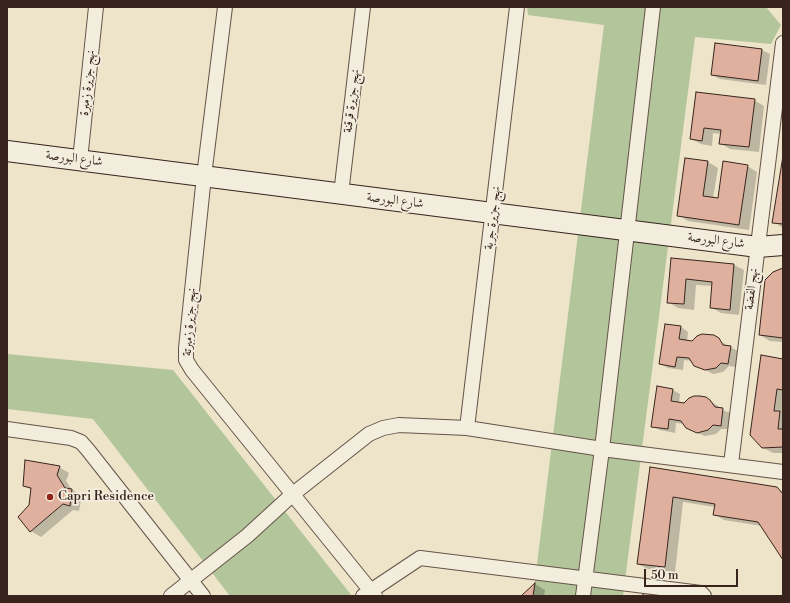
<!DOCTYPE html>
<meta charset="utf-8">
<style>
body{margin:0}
#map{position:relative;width:790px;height:603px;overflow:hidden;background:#ede4ca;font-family:"Libre Bodoni",serif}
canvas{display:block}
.frame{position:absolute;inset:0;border:8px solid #38241d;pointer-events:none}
.scale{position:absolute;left:644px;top:569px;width:94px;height:18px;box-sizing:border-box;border:2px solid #38241d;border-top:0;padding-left:5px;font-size:12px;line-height:14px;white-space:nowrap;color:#38241d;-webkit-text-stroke:3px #f3eddd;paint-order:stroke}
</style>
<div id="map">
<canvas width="790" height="603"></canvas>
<div class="frame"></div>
<div class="scale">50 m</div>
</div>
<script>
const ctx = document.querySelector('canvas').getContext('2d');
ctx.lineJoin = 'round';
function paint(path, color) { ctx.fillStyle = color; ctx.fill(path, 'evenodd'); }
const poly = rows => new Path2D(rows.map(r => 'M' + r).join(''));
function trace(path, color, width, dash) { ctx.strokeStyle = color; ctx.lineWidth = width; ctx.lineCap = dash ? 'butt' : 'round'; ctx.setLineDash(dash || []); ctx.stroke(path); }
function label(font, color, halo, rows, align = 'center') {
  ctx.font = font + ' "Libre Bodoni",Amiri,serif'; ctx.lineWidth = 3.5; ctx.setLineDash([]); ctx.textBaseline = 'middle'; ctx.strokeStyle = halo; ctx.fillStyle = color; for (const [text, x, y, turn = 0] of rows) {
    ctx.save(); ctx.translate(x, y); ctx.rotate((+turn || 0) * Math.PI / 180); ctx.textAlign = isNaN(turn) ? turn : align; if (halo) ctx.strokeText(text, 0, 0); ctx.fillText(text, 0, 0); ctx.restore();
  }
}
paint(poly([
 [527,7,766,7,781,25,771,44,695,37,623,596,533,596,604,25,528,15],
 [7,354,173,370,352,596,230,596,93,419,7,409]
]), '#b3c59b');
paint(poly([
 [716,44,762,50,770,54,766,85,720,79,712,75],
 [697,93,754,100,764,106,759,152,730,149,720,143,721,134,713,133,712,146,701,144,691,139],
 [708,162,718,168,713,198,719,199,747,166,757,172,749,230,688,221,678,215],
 [783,163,783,228,774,222],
 [672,259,734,265,744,270,739,315,721,313,711,307,713,286,696,285,694,310,678,308,668,302],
 [783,269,783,342,770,341,760,335],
 [681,327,688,332,687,341,725,350,727,348,721,341,728,346,738,351,736,367,729,366,723,372,713,374,695,365,692,361,684,360,683,370,668,368,660,364],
 [783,360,783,453,773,453,762,447],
 [673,390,680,394,679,403,684,404,705,398,718,406,720,409,730,413,728,429,721,429,716,434,705,436,695,432,684,424,676,423,675,433,660,430,652,426],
 [59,467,69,473,66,481,72,490,82,495,79,511,73,510,41,537,31,531,30,506,32,490,24,486],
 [651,468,777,488,783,492,783,559,762,526,724,520,714,514,715,507,683,502,675,572,648,569,638,564],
 [535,584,545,590,544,596,522,596]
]), '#0003');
const building = poly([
 [715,43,762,49,758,81,711,75,715,43],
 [696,92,755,99,749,147,719,144,721,130,704,128,702,141,690,139,696,92],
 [783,156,783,224,772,223,783,156],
 [685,158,708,161,703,196,718,198,723,161,748,165,739,225,677,216,685,158],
 [671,258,734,264,730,310,710,308,712,282,686,279,684,304,667,303,671,258],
 [783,268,783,338,759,335,765,280,773,272,783,268],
 [665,324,681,326,679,339,692,341,697,336,702,334,714,335,719,338,723,345,731,346,728,364,721,363,716,368,705,370,694,366,689,358,677,357,675,367,659,364,665,324],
 [761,355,783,359,783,390,777,389,774,411,780,411,778,429,783,429,783,447,762,448,750,435,761,355],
 [657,386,673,389,671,401,684,403,689,398,694,396,700,396,706,397,710,400,715,407,723,408,721,426,713,425,708,430,697,433,686,428,681,421,669,419,668,429,651,427,657,386],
 [25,460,60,466,57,475,65,488,72,489,70,506,63,504,30,532,18,517,29,505,31,488,23,486,25,460],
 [650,467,777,487,783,494,783,560,758,522,713,515,715,504,673,497,665,567,637,564,650,467],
 [535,583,533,596,521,596,535,583],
 [643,589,693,596,643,596,643,589]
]);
paint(building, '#e0b09e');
trace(building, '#38241d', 1);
const street = poly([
 [225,7,204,176,186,348,186,360,192,370,375,596],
 [80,160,96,7],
 [341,194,363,7],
 [467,428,517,7],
 [7,429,71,438,81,442,88,450,203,596],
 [731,464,783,43],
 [171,596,247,536,293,494,369,434,383,428,399,425,467,428,602,449,783,472],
 [363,596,420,558,701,593,704,596],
 [583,596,602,449,653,7]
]);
const secondary = poly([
 [7,151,758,247,783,245]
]);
trace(street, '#655448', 16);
trace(secondary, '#38241d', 22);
trace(street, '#f3eddd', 14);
trace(secondary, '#f3eddd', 20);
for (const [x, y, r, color] of [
 [50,497,4,"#8f2418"]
]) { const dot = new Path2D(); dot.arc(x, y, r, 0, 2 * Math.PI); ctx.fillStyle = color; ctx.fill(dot); trace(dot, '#f3eddd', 1.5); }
label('13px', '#38241d', '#f3eddd', [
 ["نهج جزيرة زمبرة",88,83,-84],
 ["نهج جزيرة قرقنة",352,101,-83],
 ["شارع البورصة",74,159,7],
 ["شارع البورصة",395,201,7],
 ["نهج جزيرة جربة",493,218,-83],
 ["شارع البورصة",716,241,7],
 ["نهج الفضة",752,289,-83],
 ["نهج جزيرة زمبرتة",190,322,-86]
]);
label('13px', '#38241d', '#f3eddd', [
 ["Capri Residence",58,497]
], 'left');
</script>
